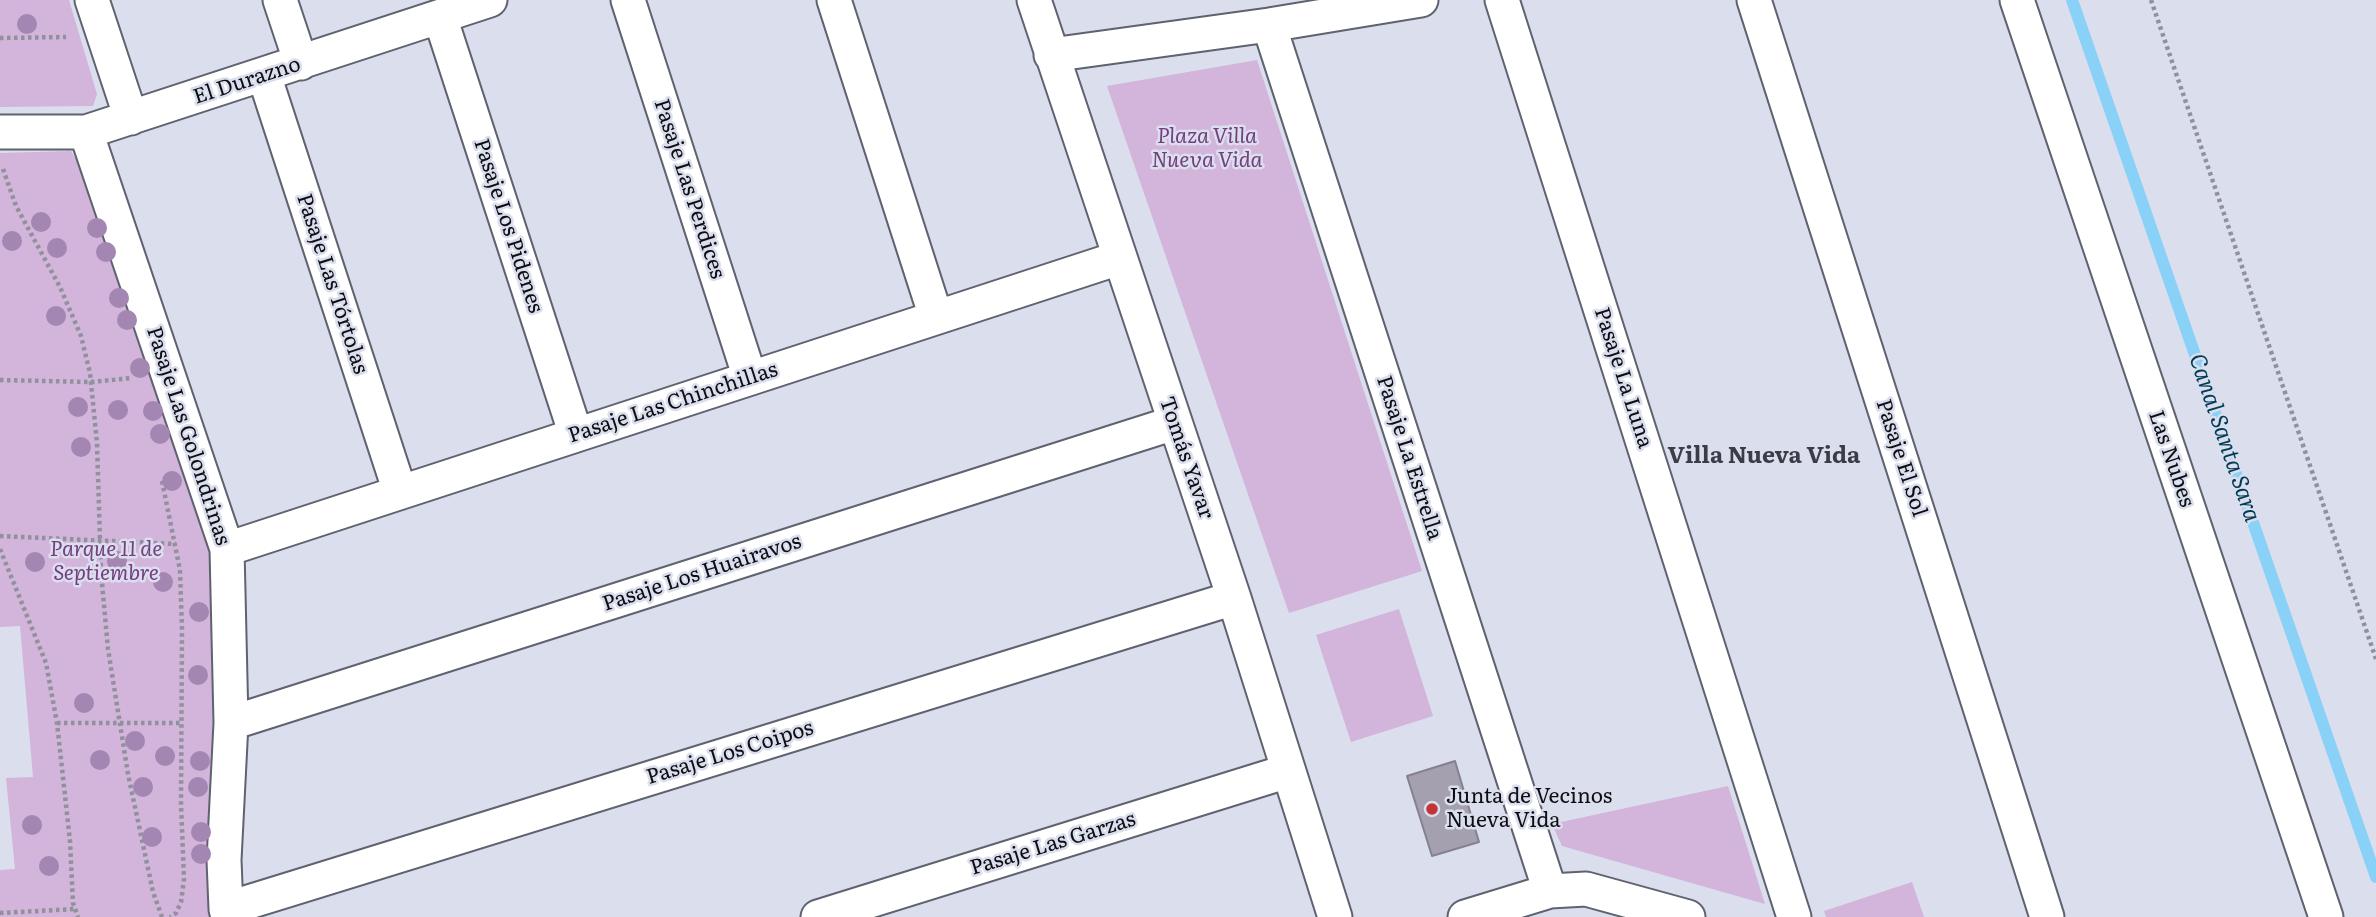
<!DOCTYPE html>
<meta charset="utf-8">
<style>
body{margin:0}
canvas{display:block;background:#dbdeed}
</style>
<canvas width="2376" height="917"></canvas>
<script>
const ctx = document.querySelector('canvas').getContext('2d');
ctx.lineJoin = 'round';
function paint(path, color) { ctx.fillStyle = color; ctx.fill(path, 'evenodd'); }
const poly = rows => new Path2D(rows.map(r => 'M' + r).join(''));
function trace(path, color, width, dash) { ctx.strokeStyle = color; ctx.lineWidth = width; ctx.lineCap = dash ? 'butt' : 'round'; ctx.setLineDash(dash || []); ctx.stroke(path); }
function label(font, color, halo, rows, align = 'center') {
  ctx.font = font + ' Literata,serif'; ctx.lineWidth = 5; ctx.setLineDash([]); ctx.textBaseline = 'middle'; ctx.strokeStyle = halo; ctx.fillStyle = color; for (const [text, x, y, turn = 0] of rows) {
    ctx.save(); ctx.translate(x, y); ctx.rotate((+turn || 0) * Math.PI / 180); ctx.textAlign = isNaN(turn) ? turn : align; if (halo) ctx.strokeText(text, 0, 0); ctx.fillText(text, 0, 0); ctx.restore();
  }
}
paint(poly([
 [0,0,69,0,97,94,93,106,0,107],
 [1257,60,1422,571,1289,613,1107,86],
 [71,151,86,176,215,553,210,917,0,917,0,870,15,869,6,778,33,777,20,626,0,627,0,153],
 [1399,609,1433,716,1351,742,1316,635],
 [1728,786,1765,904,1562,846,1552,824],
 [1912,882,1924,917,1826,917,1824,911]
]), '#d3b4da');
trace(poly([
 [2072,0,2376,877]
]), '#8ad1f8', 12);
const building = poly([
 [1455,761,1479,842,1432,856,1407,776,1455,761]
]);
paint(building, '#a4a0af');
trace(building, '#85818f', 2);
const minor = poly([
 [92,0,131,118],
 [280,0,301,63],
 [628,0,750,378],
 [834,0,936,317],
 [1034,0,1234,598,1335,917],
 [1502,0,1794,917],
 [1754,0,2047,917],
 [2017,0,2326,917],
 [440,17,576,435],
 [1269,25,1550,891],
 [1051,55,1269,25,1421,0],
 [264,75,400,492],
 [0,132,86,132,490,0],
 [86,132,227,549,231,723,224,860,226,909,228,917],
 [227,549,1119,258],
 [231,723,1174,423],
 [226,909,1234,598],
 [818,917,1288,771],
 [1465,917,1550,891,1586,889,1688,917]
]);
trace(minor, '#5f626f', 37);
trace(poly([
 [2151,0,2376,659],
 [0,38,66,37],
 [3,169,16,206,60,287,81,336,90,373,97,443,101,572,108,649,128,774,153,892,162,917],
 [0,380,91,382,132,378],
 [162,481,180,570,182,630,181,804,184,879,181,902,176,913,170,917],
 [0,536,176,544],
 [0,549,46,663,57,723,70,841,73,903,78,917],
 [57,723,181,723],
 [0,913,75,909]
]), '#8f919c', 4.5, [3.5, 3.5]);
trace(minor, '#fff', 33);
ctx.fillStyle = '#a386b2';
for (const [x, y] of [
 [27,24],
 [41,222],
 [97,228],
 [12,241],
 [57,248],
 [106,252],
 [119,298],
 [56,316],
 [127,320],
 [140,368],
 [78,407],
 [118,410],
 [153,411],
 [160,434],
 [81,447],
 [172,481],
 [117,561],
 [35,562],
 [163,582],
 [199,612],
 [198,675],
 [84,703],
 [135,741],
 [165,756],
 [100,760],
 [200,761],
 [143,787],
 [198,787],
 [32,825],
 [201,832],
 [152,837],
 [201,854],
 [49,866]
]) { ctx.beginPath(); ctx.arc(x, y, 10, 0, 2 * Math.PI); ctx.fill(); }
for (const [x, y, r, color] of [
 [1432,809,7,"#c33435"]
]) { const dot = new Path2D(); dot.arc(x, y, r, 0, 2 * Math.PI); ctx.fillStyle = color; ctx.fill(dot); trace(dot, '#dbdeed', 2.5); }
label('21px', '#0d0e13', '#dbdeed', [
 ["El Durazno",247,81,-18],
 ["Pasaje Las Perdices",689,189,72],
 ["Pasaje Los Pidenes",508,226,72],
 ["Pasaje Las Tórtolas",332,284,72],
 ["Pasaje La Luna",1623,378,72],
 ["Pasaje Las Chinchillas",673,403,-18],
 ["Pasaje Las Golondrinas",188,436,72],
 ["Tomás Yavar",1186,458,71],
 ["Pasaje La Estrella",1409,458,72],
 ["Pasaje El Sol",1901,458,72],
 ["Las Nubes",2171,459,71],
 ["Pasaje Los Huairavos",702,573,-18],
 ["Pasaje Los Coipos",730,753,-17],
 ["Pasaje Las Garzas",1053,844,-17]
]);
label('italic 21px', '#753e81', '#dbdeed', [
 ["Plaza Villa",1207,137],
 ["Nueva Vida",1207,161],
 ["Parque 11 de",106,550],
 ["Septiembre",106,574]
]);
label('21px', '#0d0e13', '#dbdeed', [
 ["Junta de Vecinos",1446,797],
 ["Nueva Vida",1446,821]
], 'left');
label('italic 23px', '#003c56', '#dbdeed', [
 ["Canal Santa Sara",2224,438,71]
]);
label('bold 23px', '#3a3c48', '#dbdeed', [
 ["Villa Nueva Vida",1764,456]
]);
</script>
